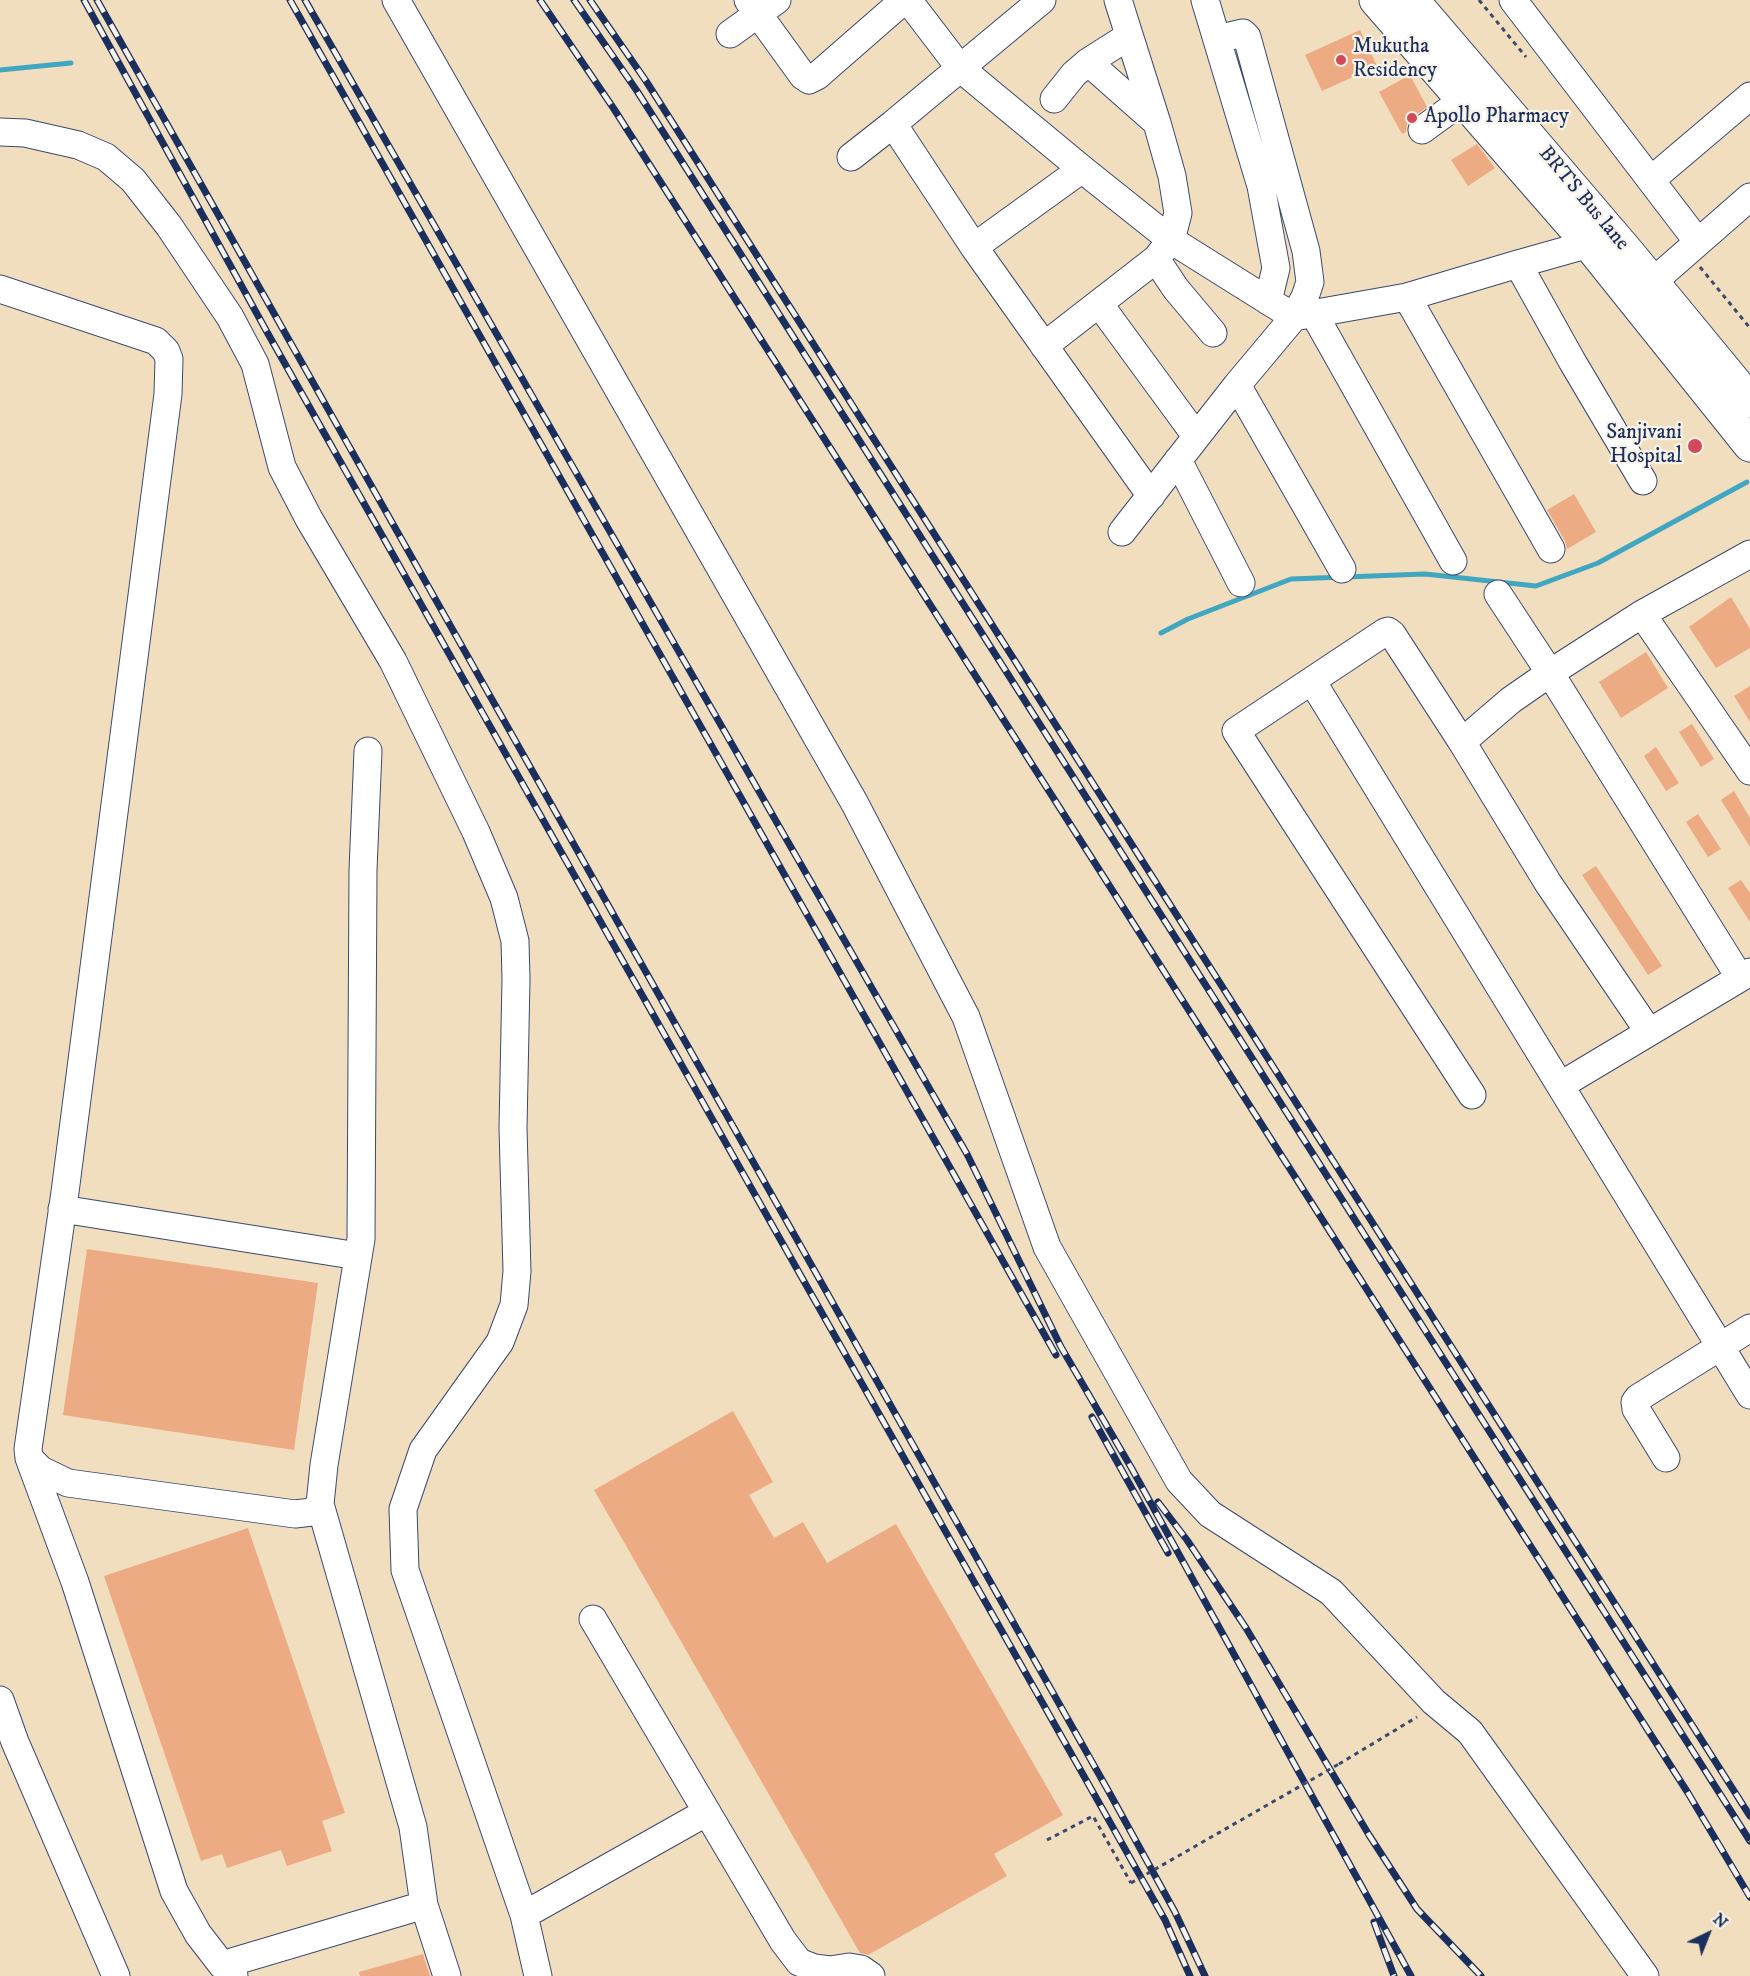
<!DOCTYPE html>
<style>
body{margin:0}
#map{position:relative;width:1750px;height:1976px;overflow:hidden;background:#f1debf;font-family:"IM FELL DW Pica",serif}
canvas{display:block}
.north{position:absolute;left:1678px;top:1904px;width:60px;height:60px;-webkit-text-stroke:4px #f7f3e8;paint-order:stroke;rotate:43deg;font-size:16px;font-weight:700;line-height:24px;text-align:center;color:#1b2f5e}
.north::after{content:'';display:block;margin:auto;width:21px;height:27px;background:#1b2f5e;clip-path:polygon(50% 0,100% 100%,50% 72%,0 100%)}
</style>
<div id="map">
<canvas width="1750" height="1976"></canvas>
<div class="north">N</div>
</div>
<script>
const ctx = document.querySelector('canvas').getContext('2d');
ctx.lineJoin = 'round';
const poly = rows => new Path2D(rows.map(r => 'M' + r).join(''));
function trace(path, color, width, dash) { ctx.strokeStyle = color; ctx.lineWidth = width; ctx.lineCap = dash ? 'butt' : 'round'; ctx.setLineDash(dash || []); ctx.stroke(path); }
function paint(path, color) { ctx.fillStyle = color; ctx.fill(path, 'evenodd'); }
function label(font, color, halo, rows, align = 'center') {
  ctx.font = font + ' "IM FELL DW Pica",serif'; ctx.lineWidth = 4.5; ctx.setLineDash([]); ctx.textBaseline = 'middle'; ctx.strokeStyle = halo; ctx.fillStyle = color; for (const [text, x, y, turn = 0] of rows) {
    ctx.save(); ctx.translate(x, y); ctx.rotate((+turn || 0) * Math.PI / 180); ctx.textAlign = isNaN(turn) ? turn : align; if (halo) ctx.strokeText(text, 0, 0); ctx.fillText(text, 0, 0); ctx.restore();
  }
}
trace(poly([
 [0,70,71,63],
 [1161,633,1188,619,1291,579,1425,574,1536,586,1598,563,1747,482]
]), '#41a7c1', 5);
paint(poly([
 [1360,30,1377,66,1322,91,1305,55],
 [1410,75,1427,107,1412,118,1407,124,1406,132,1402,134,1379,92],
 [1477,144,1495,168,1468,186,1451,160],
 [1574,494,1596,532,1567,549,1565,541,1547,510],
 [1731,597,1750,629,1750,648,1716,668,1689,627],
 [1646,652,1668,688,1621,718,1599,682],
 [1750,686,1750,722,1734,696],
 [1692,724,1714,759,1701,767,1679,732],
 [1656,747,1679,783,1666,791,1644,756],
 [1734,791,1750,818,1750,847,1721,800],
 [1698,814,1721,849,1708,857,1686,822],
 [1596,866,1662,966,1648,975,1582,875],
 [1741,880,1750,893,1750,922,1728,888],
 [87,1249,318,1283,294,1450,63,1415],
 [733,1411,773,1482,749,1495,774,1538,803,1522,827,1563,896,1524,1063,1815,994,1854,1007,1876,868,1955,860,1953,594,1490],
 [248,1528,345,1813,322,1821,332,1851,287,1866,281,1850,227,1868,222,1854,201,1861,104,1576],
 [423,1954,430,1976,360,1976,359,1972]
]), '#edab84');
const minor = poly([
 [396,0,854,802,966,1017,1047,1247,1179,1481,1210,1514,1331,1592,1434,1702,1470,1732,1645,1976],
 [748,0,803,76,809,80,817,76,904,0],
 [908,0,960,68,1082,169,1171,240,1294,317,1407,297,1518,264,1572,361,1643,481],
 [1205,0,1261,186,1276,268,1268,301],
 [1513,0,1698,242],
 [730,34,777,0],
 [1088,62,1157,123],
 [1054,99,1074,74,1088,62,1129,36],
 [893,124,974,247,1151,496],
 [1422,130,1463,100],
 [0,132,25,133,78,145,106,157,133,180,169,226,230,317,255,364,282,467,309,519,393,661,476,832,504,898,515,941,516,979,513,1128,517,1271,514,1305,500,1342,423,1450,403,1509,405,1570,524,1915,538,1976],
 [851,157,893,124,1042,0],
 [1651,180,1750,96],
 [974,247,1082,169],
 [1156,259,1176,289,1213,333],
 [1518,264,1589,244],
 [1663,273,1750,197],
 [0,289,156,341,166,351,169,359,168,394,65,1192,28,1449,29,1458,41,1470,68,1483,295,1514,312,1512,320,1504,324,1465,361,1239,363,870,368,751],
 [1407,297,1551,549],
 [1100,305,1196,436],
 [1314,314,1453,561],
 [1044,346,1156,259,1171,240,1178,213,1172,176,1157,123,1118,0],
 [1237,385,1342,569],
 [1178,460,1241,583],
 [1122,532,1237,385,1294,317,1305,297,1310,282,1306,251,1247,37,1243,33,1217,39],
 [1498,594,1550,673,1740,978],
 [1642,614,1750,771],
 [1312,681,1750,1395],
 [1462,742,1511,700,1550,673,1642,614,1750,554],
 [1561,1085,1750,972],
 [1472,1095,1236,731,1385,632,1388,631,1392,634,1462,742,1548,883,1649,1032],
 [62,1209,358,1256],
 [29,1458,75,1582,174,1891,198,1934,222,1965,234,1976],
 [1666,1458,1636,1409,1635,1402,1638,1398,1750,1328],
 [320,1504,413,1827,424,1905,447,1976],
 [593,1619,783,1941,799,1962,814,1968,830,1970,849,1967,861,1969,871,1976],
 [0,1700,15,1742,116,1976],
 [524,1915,707,1812],
 [222,1965,424,1905]
]);
const major = poly([
 [1376,0,1589,244,1750,445],
 [1412,0,1629,254,1750,401]
]);
trace(minor, '#3b496d', 29);
trace(major, '#3b496d', 35);
trace(poly([
 [1479,0,1526,57],
 [1700,267,1750,328],
 [1339,1764,1417,1717],
 [1047,1840,1093,1816,1131,1883]
]), '#3b496d', 3, [4.5, 4.5]);
trace(minor, '#fff', 27);
trace(major, '#fff', 33);
const rail = poly([
 [84,0,267,332,1098,1801,1165,1920,1190,1976],
 [97,0,1109,1792,1175,1912,1205,1976],
 [290,0,1056,1355],
 [305,0,967,1154,1061,1347,1132,1469,1411,1976],
 [540,0,614,109,1688,1793,1750,1897],
 [574,0,637,91,1750,1841],
 [590,0,646,81,1750,1816],
 [1092,1417,1168,1553],
 [1158,1502,1187,1540,1246,1628,1369,1835,1417,1909,1481,1976],
 [1374,1922,1394,1976]
]);
trace(rail, '#1b2f5e', 7);
trace(rail, '#f7f3e8', 4.5, [14]);
trace(poly([
 [1131,1883,1339,1764]
]), '#3b496d', 3, [4.5, 4.5]);
for (const [x, y, r, color] of [
 [1341,60,6,"#d1495b"],
 [1412,118,6,"#d1495b"],
 [1695,446,8,"#d1495b"]
]) { const dot = new Path2D(); dot.arc(x, y, r, 0, 2 * Math.PI); ctx.fillStyle = color; ctx.fill(dot); trace(dot, '#f7f3e8', 2); }
label('21px', '#1b2f5e', '#f7f3e8', [
 ["Mukutha",1353,48],
 ["Residency",1353,72],
 ["Apollo Pharmacy",1424,118],
 ["Sanjivani",1682,434,"right"],
 ["Hospital",1682,458,"right"]
], 'left');
label('21px', '#1b2f5e', '#f7f3e8', [
 ["BRTS Bus lane",1583,199,50]
]);
</script>
